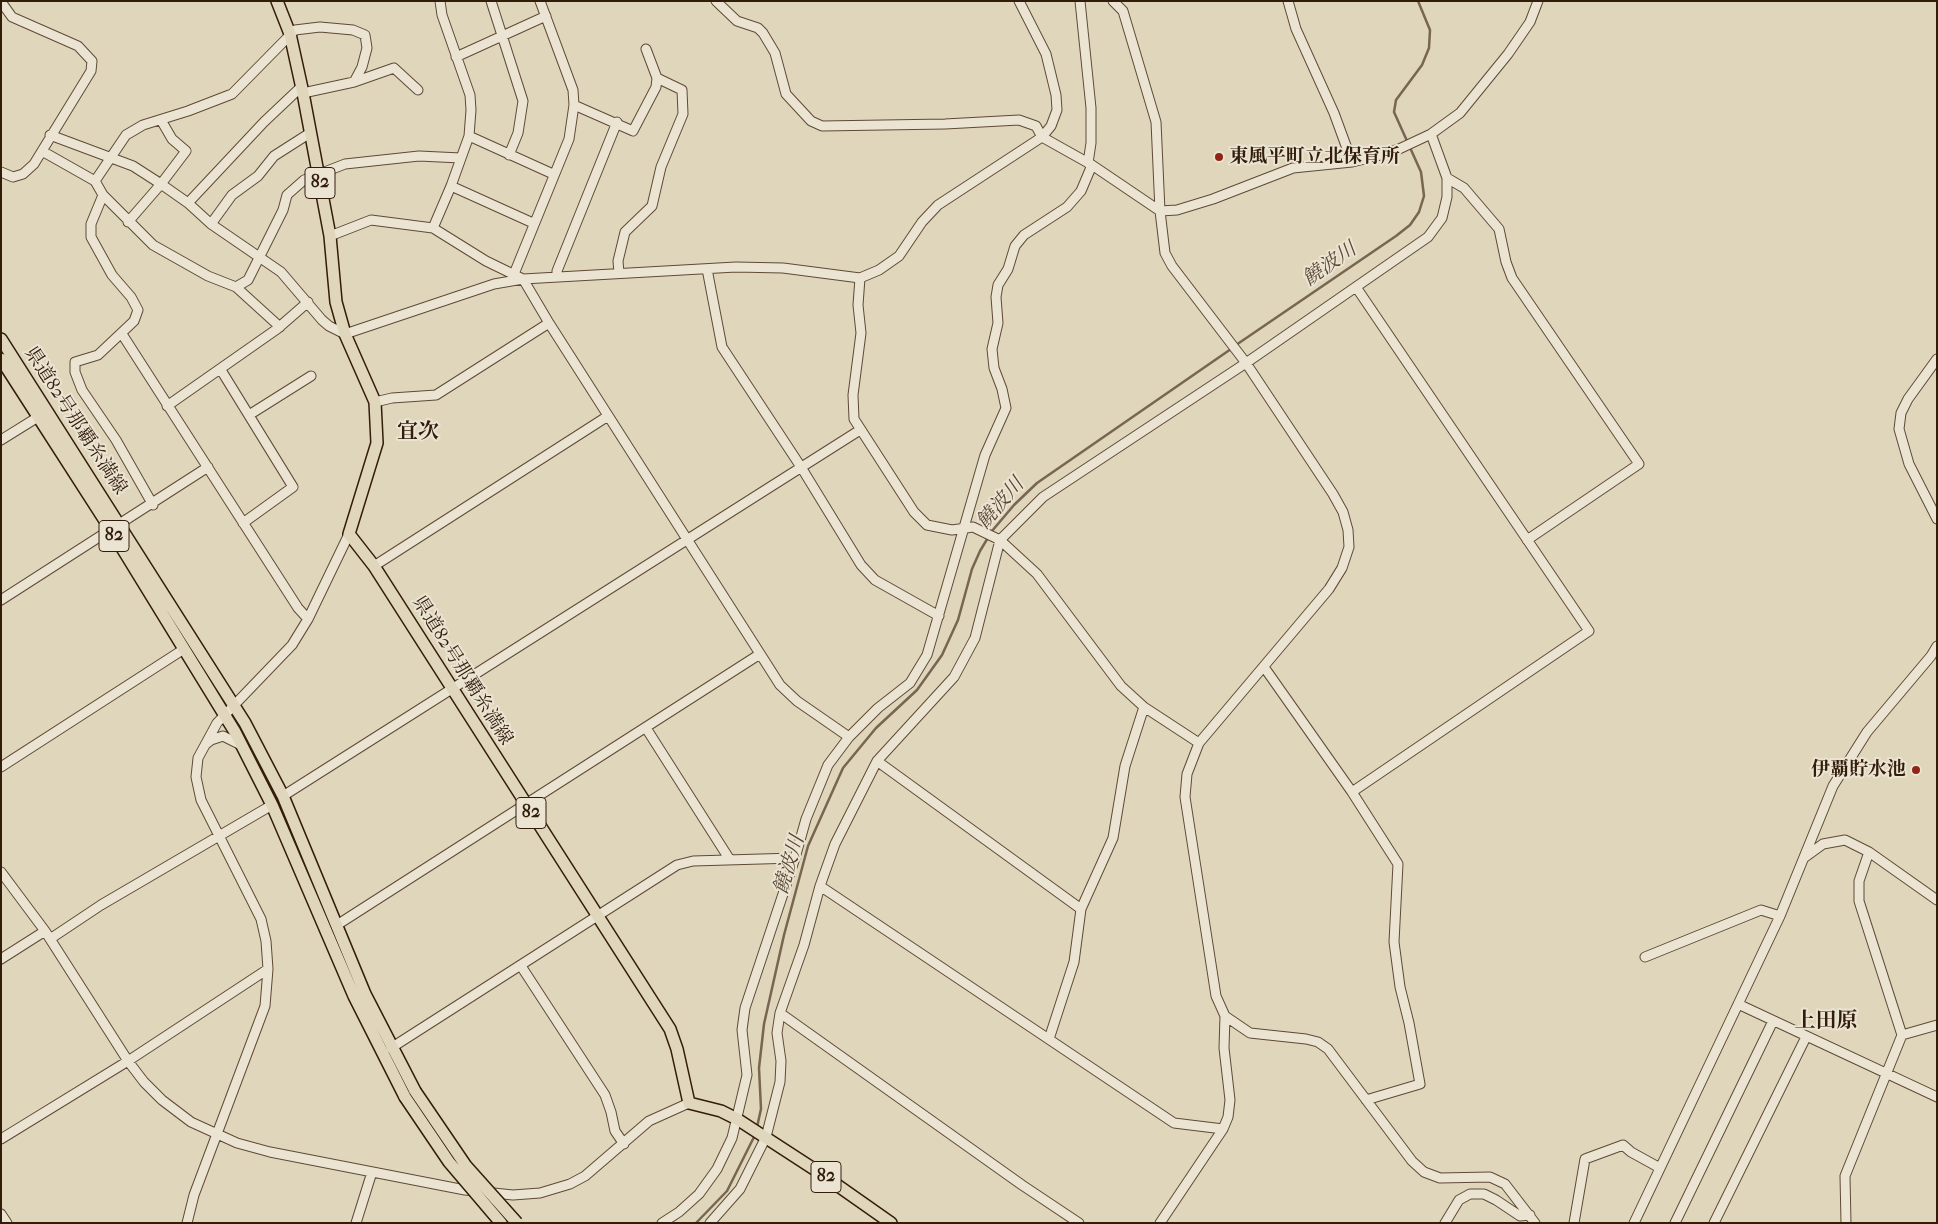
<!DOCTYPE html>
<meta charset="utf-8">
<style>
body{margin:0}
#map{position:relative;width:1938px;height:1224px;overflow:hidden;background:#e0d6bb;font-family:"IM FELL French Canon",serif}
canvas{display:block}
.frame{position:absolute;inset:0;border:2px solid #321c0a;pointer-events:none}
</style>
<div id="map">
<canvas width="1938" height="1224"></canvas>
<div class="frame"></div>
</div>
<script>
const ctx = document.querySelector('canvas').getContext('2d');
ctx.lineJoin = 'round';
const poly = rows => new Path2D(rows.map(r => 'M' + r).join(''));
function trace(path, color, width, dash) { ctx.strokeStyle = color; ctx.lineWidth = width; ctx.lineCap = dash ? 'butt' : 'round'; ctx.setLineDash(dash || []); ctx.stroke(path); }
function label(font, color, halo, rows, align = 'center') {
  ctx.font = font + ' "IM FELL French Canon","Noto Serif JP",serif'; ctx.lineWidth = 4; ctx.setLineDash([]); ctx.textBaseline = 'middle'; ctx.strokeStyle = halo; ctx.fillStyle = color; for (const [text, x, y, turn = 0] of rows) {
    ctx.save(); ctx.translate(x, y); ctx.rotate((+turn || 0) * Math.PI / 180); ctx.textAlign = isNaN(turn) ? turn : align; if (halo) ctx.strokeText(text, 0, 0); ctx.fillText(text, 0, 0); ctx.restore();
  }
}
trace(poly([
 [1236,345,1396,236,1410,225,1419,212,1424,196,1421,172,1394,112,1396,100,1422,65,1429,48,1430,30,1418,1],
 [757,1127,761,1109,759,1068,764,1024,784,935,808,846,843,768,876,728,917,690,942,655,958,620,972,569,980,551,992,531,1014,505,1037,483,1231,349],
 [696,1223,727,1191,755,1135]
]), '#776650', 2.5);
const minor = poly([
 [491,1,523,101,518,133,509,155],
 [716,1,737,21,758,28,763,33,775,53,786,94,811,121,822,126,945,124,1019,120,1036,126,1042,137,1051,126,1057,110,1056,95,1046,54,1019,1],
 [1080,1,1091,108,1091,143,1088,163],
 [1113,1,1123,11,1156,122,1160,211,1165,253,1172,266,1246,363,1333,494,1343,512,1348,530,1349,547,1342,568,1329,589,1199,743,1187,774,1185,797,1216,996,1225,1016,1250,1033,1306,1039,1318,1042,1328,1049,1412,1161,1424,1172,1440,1178,1490,1177,1505,1184,1535,1223],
 [1288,1,1296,29,1334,113,1352,162],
 [456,57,546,16],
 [354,82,394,68,418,90],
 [574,105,633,131,656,87,657,78,646,49],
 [50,135,133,166,161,184,188,203,211,224,281,272,322,320,329,326,345,334,494,284,523,279,736,267,783,268,860,278,879,270,899,256,922,222,938,205,1042,137,1092,165,1160,211,1177,210,1213,199,1293,168,1352,162,1377,156,1399,149,1431,134,1460,113,1508,54,1530,22,1538,1],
 [469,136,553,174],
 [42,151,95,181,103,195,153,245,208,276,236,287,248,280,283,210,287,195,304,180,345,164,419,156,461,158],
 [1,172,13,177,23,174,34,164,91,71,92,61,78,46,12,17,2,3],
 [1447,178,1464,188,1499,229,1506,262,1512,278,1639,464,1527,540],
 [95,181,126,135,143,125,188,111,232,94,295,30,320,27,353,30,365,35,367,48,362,67,354,82,303,93],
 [451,186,533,223],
 [103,195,91,224,91,237,112,275,131,297,138,310,134,321,98,355,75,362,75,372,82,390,116,440,153,505],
 [188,203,264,122,301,87],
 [128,222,161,184,186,151,172,139,161,120],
 [211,224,232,195,258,176,274,156,310,133],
 [433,228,451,186,469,136,471,110,470,95,442,15,440,1],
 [330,236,371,220,433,228,486,261,523,279,549,323,780,685,797,701,849,737],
 [707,269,722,347,801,467,861,565,875,580,939,616],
 [619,273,618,261,625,232,652,206,661,167,683,114,682,90,657,78],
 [514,274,569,139,574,105,573,90,540,1],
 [557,277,557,271,617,122],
 [860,278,858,305,861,333,853,395,854,419,914,512,927,525,952,530,973,527,1000,540,1037,574,1121,686,1144,707,1199,743],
 [236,287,280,327],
 [122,334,298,608,308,619],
 [1937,359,1908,399,1901,413,1899,429,1909,464,1937,519],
 [221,370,293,487,243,523],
 [375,402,392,398,436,395,549,323],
 [167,406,277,329,308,302],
 [249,415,311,376],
 [1,440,38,417],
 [374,566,608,416],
 [1,600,208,467],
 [1264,667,1352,792,1398,864,1394,942,1400,987,1409,1023,1420,1084,1366,1100],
 [646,728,730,860],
 [206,744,211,740,223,736,241,745],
 [877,761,1081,909],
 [1,767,184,649],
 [1352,792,1589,631,1356,287],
 [283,796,860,430],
 [1805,857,1823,844,1845,840,1869,852,1937,900],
 [1,872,45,931,128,1061,144,1082,162,1100,191,1122,237,1143,270,1152,465,1190,513,1195,540,1193,570,1184,585,1176,649,1121,689,1103],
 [820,886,1174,1123,1223,1129],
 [337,925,760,654],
 [50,939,101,905,272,805],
 [1645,957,1761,910,1780,916],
 [1,959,45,931],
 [521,966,605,1095,611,1112,615,1131,624,1144],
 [1738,1004,1937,1097],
 [780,1013,1022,1185,1079,1223],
 [1902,1035,1937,1025],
 [1049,1039,1074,962,1081,909,1113,838,1125,766,1144,707],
 [391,1048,677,865,693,861,795,858],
 [1,1139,128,1061,268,969],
 [1,1214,7,1223],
 [187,1223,194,1195,265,1006,268,969,266,941,261,919,201,800,196,777,198,758,217,723,292,645,308,619,349,534],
 [356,1223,372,1172],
 [662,1223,679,1212,699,1194,717,1169,732,1138,747,1075,742,1030,745,1008,795,858,806,819,828,765,849,737,878,708,910,683,927,655,985,455,1006,408,1002,389,994,368,992,349,998,323,996,297,998,285,1008,269,1015,246,1024,235,1067,207,1081,191,1092,165],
 [710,1223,740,1189,766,1137,780,1082,781,1061,777,1033,780,1013,804,945,820,886,835,844,877,761,954,677,975,638,1000,540,1043,497,1246,363,1428,237,1442,218,1447,197,1447,178,1431,134],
 [1160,1223,1223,1129,1228,1117,1230,1100,1224,1048,1225,1016],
 [1445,1223,1459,1200,1470,1194,1484,1194,1496,1200,1520,1216,1530,1215],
 [1574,1223,1585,1159,1623,1145,1631,1152,1660,1168],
 [1634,1223,1780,916,1833,786,1867,732,1931,656,1937,646],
 [1675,1223,1773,1021],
 [1714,1223,1806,1037],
 [1846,1223,1845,1176,1902,1035,1859,901,1859,881,1869,852]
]);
const major = poly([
 [277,1,290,34,303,93,330,236,336,302,345,334,375,402,377,443,349,534,374,566,670,1029,677,1049,689,1103,721,1111,737,1119,817,1171,891,1223],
 [1,339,245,723,283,796,365,994,415,1091],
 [1,359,111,530,235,732,272,805,354,996,405,1097]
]);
trace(minor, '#5e4a36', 11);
trace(major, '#321c0a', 14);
trace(minor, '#ebe4d3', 9);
trace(major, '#e0d6bb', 11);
const majorBridge = poly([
 [415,1091,466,1166,517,1223],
 [405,1097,449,1162,501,1223]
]);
trace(majorBridge, '#321c0a', 14, []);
trace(majorBridge, '#e0d6bb', 11);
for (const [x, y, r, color] of [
 [1219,157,5,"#8f2418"],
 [1916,770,5,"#8f2418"]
]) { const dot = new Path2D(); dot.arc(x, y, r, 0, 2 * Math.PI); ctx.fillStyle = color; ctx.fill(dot); trace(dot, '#ebe4d3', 2); }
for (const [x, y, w] of [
 [320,183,30],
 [114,536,30],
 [531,813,30],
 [826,1177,30]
]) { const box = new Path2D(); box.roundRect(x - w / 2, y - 15.5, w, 31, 4); ctx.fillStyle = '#ebe4d3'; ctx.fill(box); trace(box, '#321c0a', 1); }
label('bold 18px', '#321c0a', null, [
 ["82",320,183],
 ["82",114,536],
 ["82",531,813],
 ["82",826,1177]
]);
label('bold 19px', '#321c0a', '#ebe4d3', [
 ["東風平町立北保育所",1229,157],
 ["伊覇貯水池",1906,770,"right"]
], 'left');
label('19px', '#321c0a', '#ebe4d3', [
 ["県道82号那覇糸満線",75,421,57],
 ["県道82号那覇糸満線",462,671,58]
]);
label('italic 20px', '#5a4733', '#ebe4d3', [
 ["饒波川",1330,265,-35],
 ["饒波川",1001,504,-49],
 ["饒波川",790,865,-73]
]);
label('bold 21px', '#321c0a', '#ebe4d3', [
 ["宜次",418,433],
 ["上田原",1826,1022]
]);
</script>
